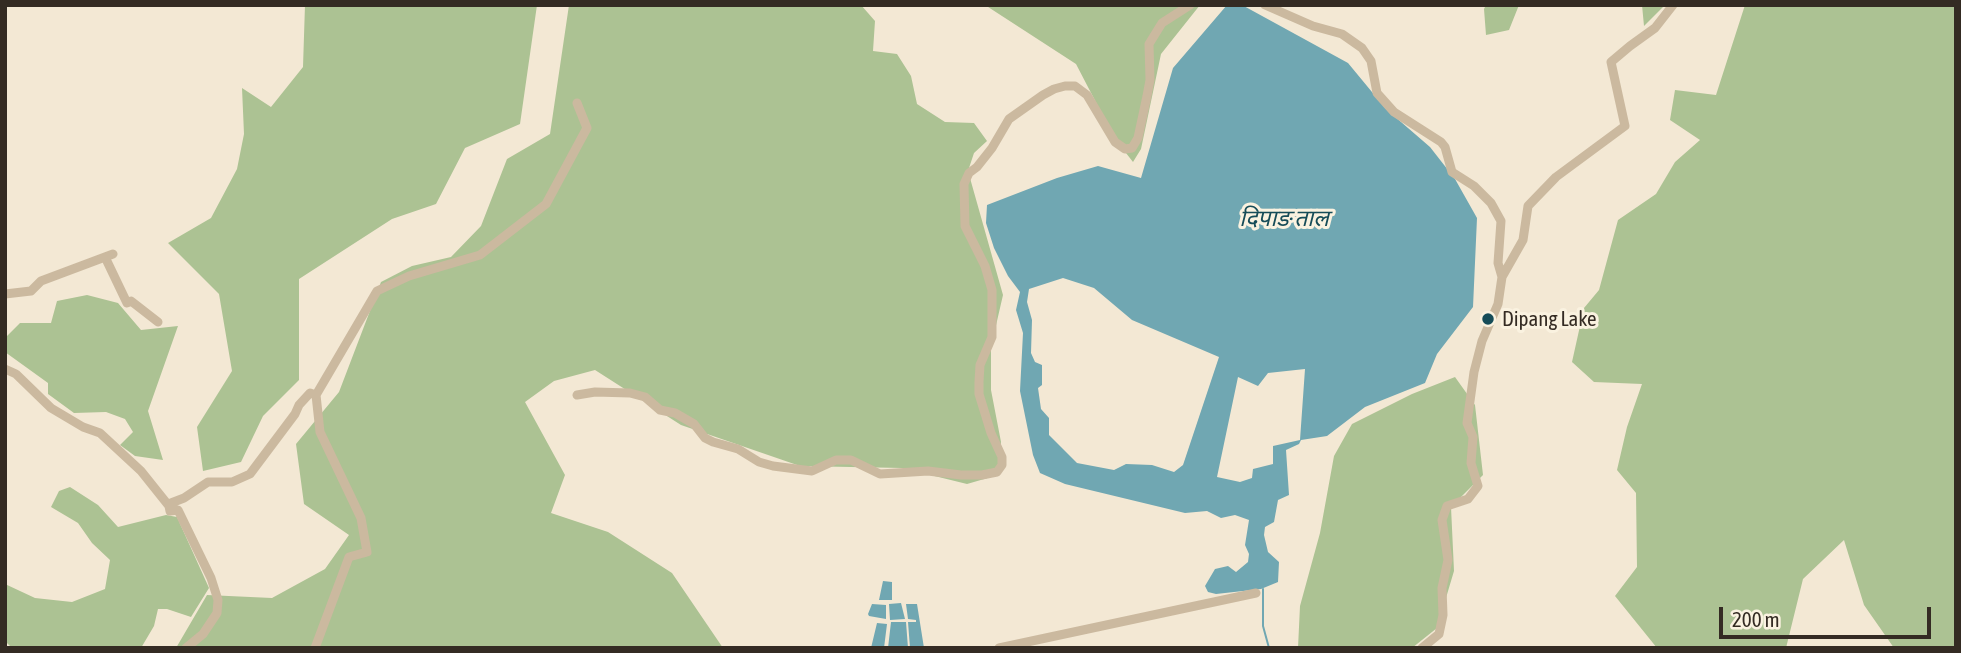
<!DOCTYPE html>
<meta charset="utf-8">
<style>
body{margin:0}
#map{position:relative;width:1961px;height:653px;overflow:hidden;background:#f3e8d4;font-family:"Asap Condensed",sans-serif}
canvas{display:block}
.frame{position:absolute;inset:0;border:7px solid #342b23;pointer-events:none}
.scale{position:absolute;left:1719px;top:607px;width:212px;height:32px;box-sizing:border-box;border:4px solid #342b23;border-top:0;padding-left:9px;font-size:21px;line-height:24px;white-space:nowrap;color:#342b23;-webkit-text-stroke:5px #faf2e0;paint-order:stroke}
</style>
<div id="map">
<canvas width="1961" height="653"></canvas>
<div class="frame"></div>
<div class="scale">200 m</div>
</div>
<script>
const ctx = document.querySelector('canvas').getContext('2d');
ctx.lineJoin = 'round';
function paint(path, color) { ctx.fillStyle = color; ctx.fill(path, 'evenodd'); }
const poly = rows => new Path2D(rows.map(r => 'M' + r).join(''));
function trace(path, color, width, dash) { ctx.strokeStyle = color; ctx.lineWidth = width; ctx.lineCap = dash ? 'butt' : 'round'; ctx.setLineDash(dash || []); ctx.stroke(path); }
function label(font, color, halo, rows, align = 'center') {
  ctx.font = font + ' "Asap Condensed","Noto Sans Devanagari",sans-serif'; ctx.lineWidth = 6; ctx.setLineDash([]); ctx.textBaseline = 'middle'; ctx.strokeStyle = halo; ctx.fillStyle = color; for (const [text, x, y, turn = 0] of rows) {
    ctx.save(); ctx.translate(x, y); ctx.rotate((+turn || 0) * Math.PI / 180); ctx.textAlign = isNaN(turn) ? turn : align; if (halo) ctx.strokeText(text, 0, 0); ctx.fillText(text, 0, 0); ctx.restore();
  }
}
paint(poly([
 [305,5,537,5,520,124,465,148,436,204,392,219,299,279,299,380,263,416,241,462,203,471,197,427,232,371,219,294,168,243,211,218,237,169,244,134,242,88,271,107,303,67],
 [569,5,861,5,875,21,873,51,897,54,911,76,917,104,945,122,974,123,987,141,974,153,968,171,1003,295,991,347,991,390,1001,442,998,475,967,484,902,468,800,466,681,425,595,370,554,381,525,402,565,475,551,513,608,532,672,573,723,648,176,648,207,595,272,598,325,569,349,535,304,504,296,444,339,392,381,282,412,266,451,257,481,226,507,159,550,134],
 [985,5,1200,5,1161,54,1141,149,1133,162,1115,139,1076,64],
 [1486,5,1519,5,1509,30,1486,35,1484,9],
 [1642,5,1665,5,1644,26],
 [1745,5,1956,6,1956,648,1894,648,1864,605,1844,540,1803,579,1786,648,1657,648,1615,596,1637,567,1636,493,1617,470,1627,427,1642,384,1594,382,1572,362,1584,308,1599,290,1618,220,1656,194,1675,162,1700,140,1670,120,1675,90,1716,95],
 [87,295,118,303,141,330,178,326,148,411,163,460,135,456,120,445,133,432,125,419,106,412,74,413,48,394,48,383,5,352,5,338,20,323,51,323,57,301],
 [1455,377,1475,405,1483,475,1451,507,1454,571,1437,628,1412,648,1298,648,1300,606,1320,533,1334,456,1352,424,1412,394],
 [70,487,98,505,118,527,166,515,177,517,209,588,191,617,167,609,158,609,154,626,141,648,12,648,5,641,5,584,35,598,72,602,105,589,110,560,92,543,78,523,51,507,59,491]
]), '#acc293');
paint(poly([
 [1227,5,1242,5,1348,63,1386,109,1430,147,1455,179,1477,218,1473,307,1437,354,1425,383,1365,407,1327,436,1301,440,1299,444,1286,450,1289,495,1278,500,1274,522,1265,527,1264,535,1268,552,1279,562,1278,582,1261,589,1216,594,1208,592,1205,586,1215,569,1228,566,1236,572,1248,562,1249,554,1245,545,1249,520,1235,515,1221,518,1207,511,1185,513,1065,484,1040,473,1033,455,1020,391,1023,333,1016,310,1020,292,1008,276,994,248,986,223,987,205,1057,178,1098,166,1141,178,1173,68],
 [1063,278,1094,288,1132,320,1219,357,1183,465,1174,472,1152,465,1126,464,1114,470,1077,463,1049,435,1049,418,1041,409,1038,388,1042,385,1042,365,1035,362,1031,353,1032,320,1027,302,1029,289],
 [1305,369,1300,440,1273,446,1273,464,1253,469,1252,478,1240,482,1217,477,1238,377,1258,386,1268,373],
 [883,581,892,582,892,600,879,600],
 [901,603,905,619,890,620,889,604],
 [872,604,886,605,886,619,869,616,868,614],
 [906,604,917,604,924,648,910,648,908,622,916,622,916,620,908,619],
 [891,622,906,622,908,648,888,648],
 [877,623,887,624,884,648,871,648]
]), '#70a7b2');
trace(poly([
 [1263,589,1263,626,1269,648]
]), '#70a7b2', 2);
trace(poly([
 [1265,5,1313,26,1342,34,1362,48,1371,61,1377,93,1394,112,1441,142,1445,147,1452,172,1474,186,1491,203,1501,221,1498,263,1502,277],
 [105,257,127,303,131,301,158,322],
 [5,294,31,291,41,281,113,254],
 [5,369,16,374,51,408,83,427,100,433,141,471,169,506],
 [577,395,595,392,630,393,645,397,660,410,675,413,694,424,705,438,713,442,738,449,759,462,773,466,812,471,836,460,851,460,880,474,928,471,961,475,982,475,997,472,1002,465,1002,457,991,433,979,394,979,382,980,365,992,337,992,290,985,266,965,226,964,184,969,173,977,167,992,148,1009,119,1043,95,1054,89,1065,86,1075,86,1087,95,1115,142,1125,149,1132,148,1138,138,1147,96,1150,80,1149,44,1162,23,1190,5],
 [186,648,203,634,217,613,218,600,211,578,178,510,170,511,169,506,171,503,184,498,208,482,232,482,250,474,295,414,299,405,310,393,316,395],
 [315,648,349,557,367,552,361,518,320,432,316,395,377,291,409,276,480,255,546,204,587,128,577,103],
 [999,648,1256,593],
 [1422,648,1439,634,1443,615,1442,588,1448,560,1442,520,1447,506,1468,499,1478,486,1471,463,1473,437,1467,423,1474,372,1482,341,1498,304,1502,277,1523,240,1528,206,1556,177,1625,126,1611,62,1630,46,1655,28,1673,5]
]), '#cbb99f', 9);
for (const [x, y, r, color] of [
 [1488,319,7,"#164c58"]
]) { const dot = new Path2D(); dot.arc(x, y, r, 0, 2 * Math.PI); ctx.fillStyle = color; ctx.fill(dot); trace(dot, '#faf2e0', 2.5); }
label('21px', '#342b23', '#faf2e0', [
 ["Dipang Lake",1502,319]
], 'left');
label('italic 23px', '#164c58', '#faf2e0', [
 ["दिपाङ ताल",1284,219]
]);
</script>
